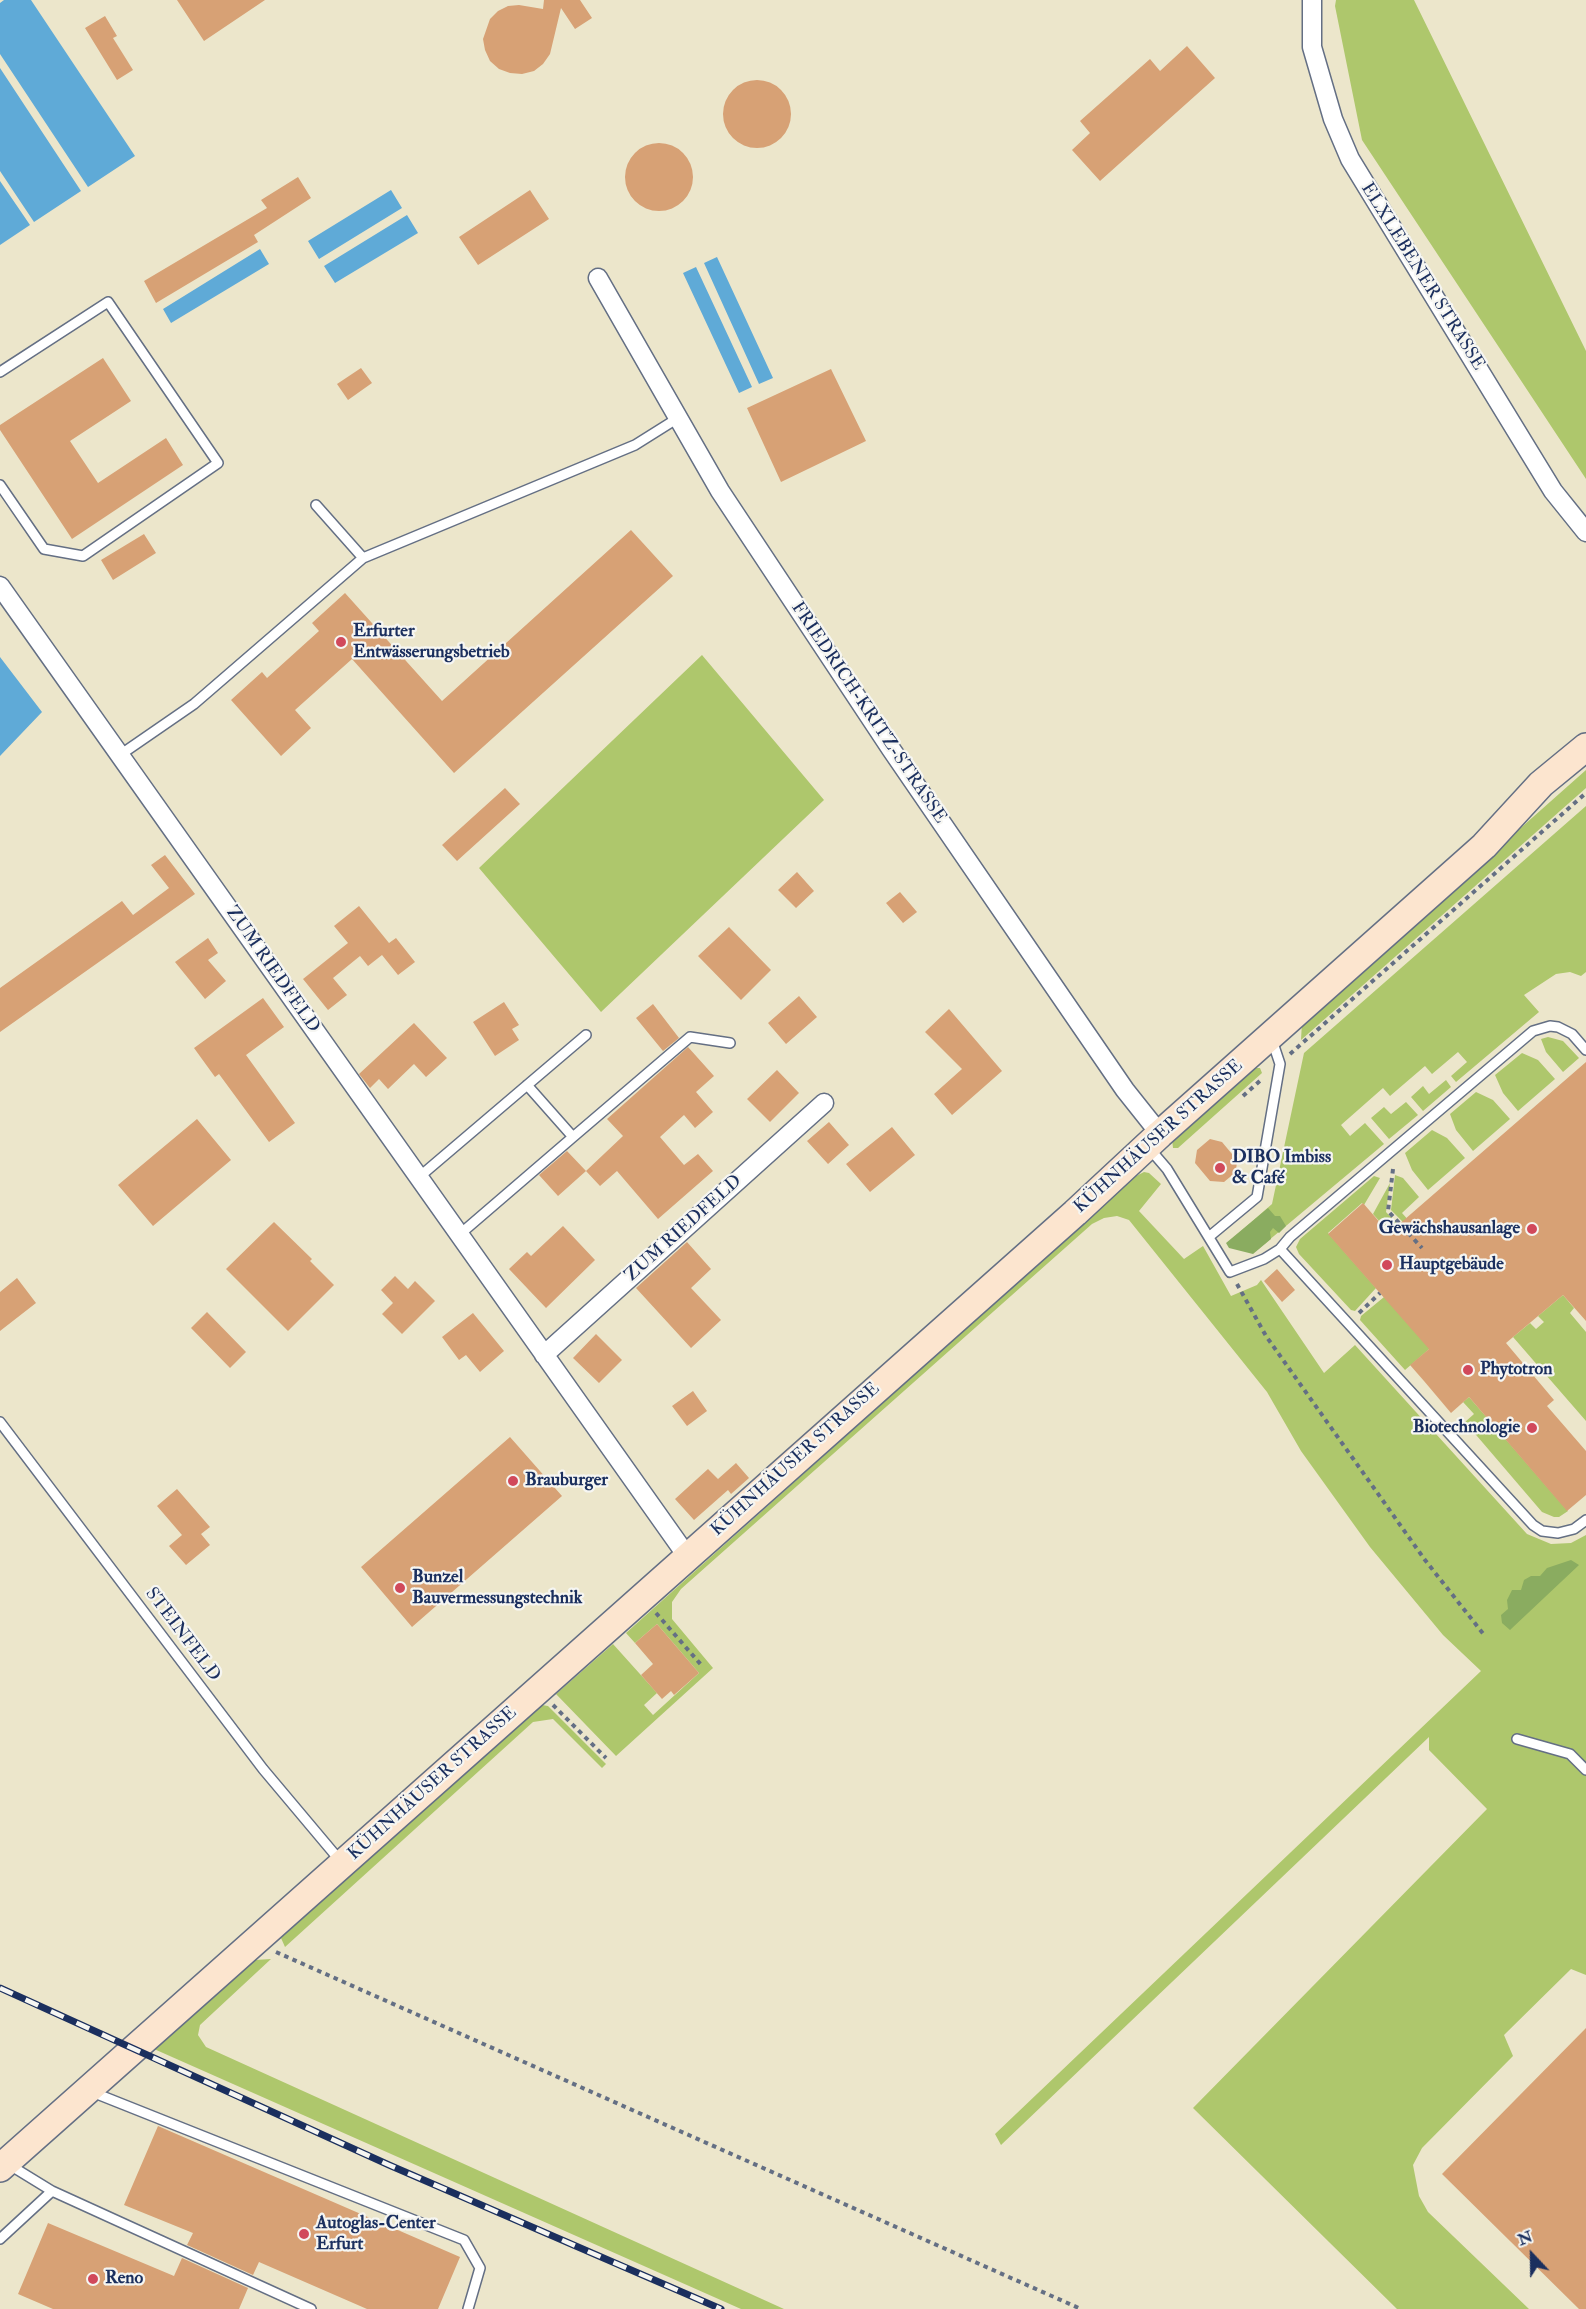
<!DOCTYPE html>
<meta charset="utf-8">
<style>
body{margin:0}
#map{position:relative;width:1586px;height:2309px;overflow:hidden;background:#ece6cb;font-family:"IM FELL Double Pica",serif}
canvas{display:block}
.north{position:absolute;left:1502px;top:2225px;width:60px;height:60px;-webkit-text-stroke:4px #f6f6f2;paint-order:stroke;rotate:338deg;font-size:16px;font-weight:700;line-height:24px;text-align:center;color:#1b2f5e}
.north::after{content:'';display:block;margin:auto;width:21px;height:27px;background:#1b2f5e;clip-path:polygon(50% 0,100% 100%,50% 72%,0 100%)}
</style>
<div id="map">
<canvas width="1586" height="2309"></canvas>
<div class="north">N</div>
</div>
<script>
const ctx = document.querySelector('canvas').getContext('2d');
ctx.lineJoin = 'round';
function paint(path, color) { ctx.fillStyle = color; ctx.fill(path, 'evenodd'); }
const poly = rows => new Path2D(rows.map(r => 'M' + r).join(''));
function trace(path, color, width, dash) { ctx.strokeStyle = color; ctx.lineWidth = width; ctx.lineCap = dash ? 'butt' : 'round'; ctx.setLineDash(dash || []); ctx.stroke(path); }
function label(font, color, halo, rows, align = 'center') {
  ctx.font = font + ' "IM FELL Double Pica",serif'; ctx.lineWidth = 4.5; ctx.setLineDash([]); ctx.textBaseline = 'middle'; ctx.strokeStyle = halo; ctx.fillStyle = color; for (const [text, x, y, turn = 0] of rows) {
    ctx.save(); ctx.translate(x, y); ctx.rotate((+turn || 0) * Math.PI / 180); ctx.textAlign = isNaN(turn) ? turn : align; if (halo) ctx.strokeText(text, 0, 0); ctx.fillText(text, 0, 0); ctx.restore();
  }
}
paint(poly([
 [1336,0,1414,0,1586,351,1586,479,1362,140,1335,6],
 [702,655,824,800,601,1012,479,868],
 [1586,770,1586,788,1301,1040,1302,1022],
 [1586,806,1586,972,1581,976,1570,972,1556,974,1524,995,1539,1012,1456,1082,1451,1076,1467,1062,1458,1052,1432,1074,1425,1066,1390,1096,1383,1088,1341,1125,1350,1136,1365,1123,1384,1144,1256,1251,1240,1232,1272,1204,1304,1053],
 [1548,1037,1563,1041,1579,1058,1563,1072,1546,1052,1541,1039],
 [1522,1053,1538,1060,1555,1079,1518,1111,1503,1093,1495,1075],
 [1252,1068,1260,1068,1262,1073,1178,1148,1173,1148,1172,1139],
 [1446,1080,1451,1087,1423,1111,1411,1097,1423,1086,1429,1094],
 [1476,1092,1493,1100,1510,1119,1473,1151,1456,1130,1450,1114],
 [1406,1102,1418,1115,1389,1139,1371,1118,1384,1107,1391,1114],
 [1432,1130,1447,1138,1465,1158,1428,1190,1412,1170,1405,1153],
 [1144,1172,1149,1173,1161,1184,1139,1211,1184,1259,1203,1246,1231,1296,1257,1285,1261,1280,1324,1373,1355,1345,1527,1534,1551,1544,1571,1543,1586,1535,1586,1975,1571,1969,1504,2035,1513,2056,1422,2148,1413,2165,1419,2196,1428,2212,1529,2309,1397,2309,1193,2108,1487,1809,1429,1750,1429,1737,1001,2145,995,2134,1481,1671,1443,1635,1370,1547,1301,1451,1267,1392,1129,1220,1117,1216,1104,1218,1092,1224,681,1589,672,1602,672,1619,713,1668,616,1756,556,1694,613,1644,657,1693,644,1705,653,1715,699,1673,657,1624,635,1643,626,1633,1136,1176],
 [1395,1175,1403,1178,1419,1197,1402,1213,1481,1301,1391,1210],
 [1374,1176,1380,1178,1364,1205,1362,1203,1328,1233,1376,1288,1355,1311,1351,1310,1299,1254,1296,1247,1300,1239],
 [1390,1183,1386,1212,1421,1249,1411,1257,1373,1214],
 [1563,1295,1574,1308,1570,1313,1586,1332,1586,1421,1513,1337,1530,1323,1536,1329,1544,1322,1538,1316],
 [1384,1297,1473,1311,1405,1370,1360,1320,1361,1316],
 [1469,1397,1568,1511,1559,1517,1554,1517,1542,1512,1465,1422,1474,1414,1463,1402],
 [542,1705,548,1706,606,1764,602,1768,553,1719,533,1722,285,1947,281,1938,535,1708],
 [271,1959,200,2025,198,2035,206,2047,784,2309,741,2309,154,2049,255,1960]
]), '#aec76c');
paint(poly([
 [1268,1208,1275,1216,1280,1216,1286,1226,1279,1233,1273,1228,1270,1232,1271,1239,1253,1254,1229,1248,1226,1243],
 [1571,1560,1579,1565,1510,1630,1502,1623,1501,1615,1508,1609,1507,1600,1512,1590,1521,1590,1524,1580,1531,1576,1540,1576,1547,1568]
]), '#8aac60');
paint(poly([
 [4,0,31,0,135,156,88,187,0,54,0,3],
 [0,68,81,191,34,222,0,171],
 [0,181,30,225,0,245],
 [391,190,402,208,319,259,308,241],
 [407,215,418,233,335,283,324,266],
 [260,249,269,264,171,323,163,309],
 [717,257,773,378,759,384,704,263],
 [696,267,752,387,739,393,683,273],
 [0,657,42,712,0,756]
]), '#5faad7');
paint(poly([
 [177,0,265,0,204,41],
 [544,0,580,0,592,18,575,29,561,8,550,54,543,64,534,71,522,74,510,73,499,69,490,61,485,50,483,39,490,19,498,11,508,6,519,5,543,9],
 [105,16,117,36,113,38,133,70,117,80,85,28],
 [1187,46,1215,78,1100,181,1072,150,1090,133,1080,121,1150,59,1160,71],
 '723 114a34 34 0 1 1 68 0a34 34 0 1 1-68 0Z',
 '625 177a34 34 0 1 1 68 0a34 34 0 1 1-68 0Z',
 [298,177,311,198,254,235,258,242,156,303,144,281,267,208,261,200],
 [530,190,549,219,478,265,459,237],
 [103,358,131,401,70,441,98,483,166,438,183,465,72,539,0,430,0,425],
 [361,368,372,383,348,400,337,384],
 [831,369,866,441,781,482,747,408],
 [631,530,673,576,454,773,352,659,295,710,311,728,281,756,231,700,262,672,267,678,319,631,312,623,345,593,442,701],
 [144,534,156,553,113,580,101,560],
 [505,788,520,804,457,861,442,845],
 [165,855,195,894,0,1032,0,988,122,901,133,915,169,888,151,865],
 [797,872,814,891,796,908,778,890],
 [900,892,917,912,903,923,886,903],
 [359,906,389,943,396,938,415,962,398,975,382,955,368,966,360,956,333,978,347,995,328,1010,303,979,348,943,334,926],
 [729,927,771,970,741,1000,698,956],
 [208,938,218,953,208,960,226,981,205,999,175,962],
 [799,996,817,1017,786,1044,768,1023],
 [263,998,284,1027,246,1055,295,1123,269,1142,219,1074,215,1077,194,1048],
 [504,1002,519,1025,512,1029,519,1040,495,1056,473,1022],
 [653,1004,679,1038,663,1051,636,1018],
 [949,1009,1002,1071,952,1115,934,1094,962,1069,925,1032],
 [414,1023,447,1058,426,1077,414,1064,388,1089,379,1079,370,1088,359,1074],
 [688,1047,714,1076,696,1092,713,1112,695,1128,684,1115,660,1137,684,1165,698,1154,713,1171,658,1219,617,1171,600,1186,586,1171,623,1136,607,1119],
 [1586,1062,1586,1321,1563,1295,1506,1343,1554,1400,1547,1406,1586,1451,1586,1495,1567,1511,1469,1397,1451,1413,1424,1381,1410,1365,1429,1349,1328,1234,1363,1203,1389,1233],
 [777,1070,799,1093,770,1122,747,1099],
 [197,1119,231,1160,153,1226,118,1185],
 [829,1122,849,1145,828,1164,807,1141],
 [892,1127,915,1155,870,1192,846,1164],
 [1210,1139,1222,1142,1237,1160,1236,1172,1224,1182,1210,1181,1195,1163,1197,1150],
 [567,1151,586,1171,558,1196,539,1175],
 [274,1222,312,1259,310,1261,334,1285,288,1331,226,1269],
 [563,1226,595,1260,546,1308,509,1269,527,1252,531,1256],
 [687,1242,711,1269,691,1288,721,1320,691,1348,636,1288],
 [1277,1269,1295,1290,1282,1302,1264,1281],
 [395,1276,408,1289,415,1281,435,1301,402,1334,382,1314,393,1303,381,1290],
 [17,1278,36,1303,0,1331,0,1292],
 [207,1312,246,1352,230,1368,191,1328],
 [473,1313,504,1351,480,1372,466,1355,459,1360,442,1337],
 [596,1334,622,1360,599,1383,573,1358],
 [693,1391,707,1411,687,1426,672,1406],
 [510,1437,562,1496,412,1627,361,1567],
 [736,1463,749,1478,731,1494,728,1490,694,1520,675,1499,708,1469,723,1484,718,1479],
 [177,1489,210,1527,201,1534,210,1545,186,1565,169,1546,182,1535,157,1506],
 [657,1624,699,1673,674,1695,671,1691,662,1699,641,1675,653,1664,635,1643],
 [1586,2028,1586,2309,1579,2309,1442,2174],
 [158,2126,460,2257,438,2309,367,2309,259,2262,253,2275,187,2245,193,2233,124,2205],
 [48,2223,174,2276,182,2258,248,2288,239,2309,53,2309,18,2294]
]), '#d7a175');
const lane = poly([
 [0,372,108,302,218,463,83,556,44,549,0,485],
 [316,505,363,558],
 [120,755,194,704,363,558,635,445,678,418],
 [573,1137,690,1037,730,1043],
 [1149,1148,1167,1169,1230,1272,1264,1259,1280,1249,1290,1237,1533,1031,1550,1026,1558,1027,1572,1034,1586,1050],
 [418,1178,586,1035],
 [459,1235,573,1137,527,1085],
 [1210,1236,1257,1197,1280,1064,1274,1046,1269,1040],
 [1280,1249,1533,1525,1542,1531,1558,1533,1574,1529,1586,1520],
 [0,1422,263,1769,342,1863],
 [1517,1739,1570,1754,1586,1770],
 [92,2092,464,2240,480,2268,468,2309],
 [8,2164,52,2191,311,2309],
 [0,2239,52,2191]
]);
const street = poly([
 [1312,0,1312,47,1333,119,1350,159,1553,491,1586,532],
 [598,278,720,491,891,749,1125,1090,1160,1134],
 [0,586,687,1556],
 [544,1355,824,1103]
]);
const secondary = poly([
 [0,2168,1075,1213,1160,1134,1484,846,1541,784,1586,747]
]);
trace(lane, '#646f84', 12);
trace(street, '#646f84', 21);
trace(secondary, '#646f84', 30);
trace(poly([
 [1290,1054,1586,793],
 [1243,1096,1262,1079],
 [1393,1169,1388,1211,1422,1248],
 [1237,1284,1266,1336,1425,1560,1485,1636],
 [1359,1313,1380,1293],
 [656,1613,703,1667],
 [553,1705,606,1758],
 [276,1952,1081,2309]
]), '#646f84', 4, [4.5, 4.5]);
trace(lane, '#fff', 9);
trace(street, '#fff', 18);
trace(secondary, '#fce5cf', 27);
const rail = poly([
 [0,1988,389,2165,721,2309]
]);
trace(rail, '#1b2f5e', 7);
trace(rail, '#f6f6f2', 4.5, [14]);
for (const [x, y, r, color] of [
 [341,642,6,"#d1495b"],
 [1220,1168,6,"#d1495b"],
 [1532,1229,6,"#d1495b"],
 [1387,1265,6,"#d1495b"],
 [1468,1370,6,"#d1495b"],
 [1532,1428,6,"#d1495b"],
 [513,1481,6,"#d1495b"],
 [400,1588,6,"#d1495b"],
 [304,2234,6,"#d1495b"],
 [93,2279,6,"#d1495b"]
]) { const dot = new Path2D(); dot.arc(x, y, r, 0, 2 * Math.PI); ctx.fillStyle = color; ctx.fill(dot); trace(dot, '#f6f6f2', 2); }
label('18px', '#1b2f5e', '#f6f6f2', [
 ["ELXLEBENER STRASSE",1422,277,58],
 ["FRIEDRICH-KRITZ-STRASSE",868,713,56],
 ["ZUM RIEDFELD",272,970,55],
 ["KÜHNHÄUSER STRASSE",1159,1137,-42],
 ["ZUM RIEDFELD",684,1229,-42],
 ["KÜHNHÄUSER STRASSE",796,1460,-42],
 ["STEINFELD",182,1635,53],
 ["KÜHNHÄUSER STRASSE",433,1784,-42]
]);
label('bold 18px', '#1b2f5e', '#f6f6f2', [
 ["Erfurter",353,632],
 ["Entwässerungsbetrieb",353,653],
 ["DIBO Imbiss",1232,1158],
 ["& Café",1232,1179],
 ["Gewächshausanlage",1520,1229,"right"],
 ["Hauptgebäude",1399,1265],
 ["Phytotron",1480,1370],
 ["Biotechnologie",1520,1428,"right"],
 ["Brauburger",525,1481],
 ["Bunzel",412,1578],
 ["Bauvermessungstechnik",412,1599],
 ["Autoglas-Center",316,2224],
 ["Erfurt",316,2245],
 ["Reno",105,2279]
], 'left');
</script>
